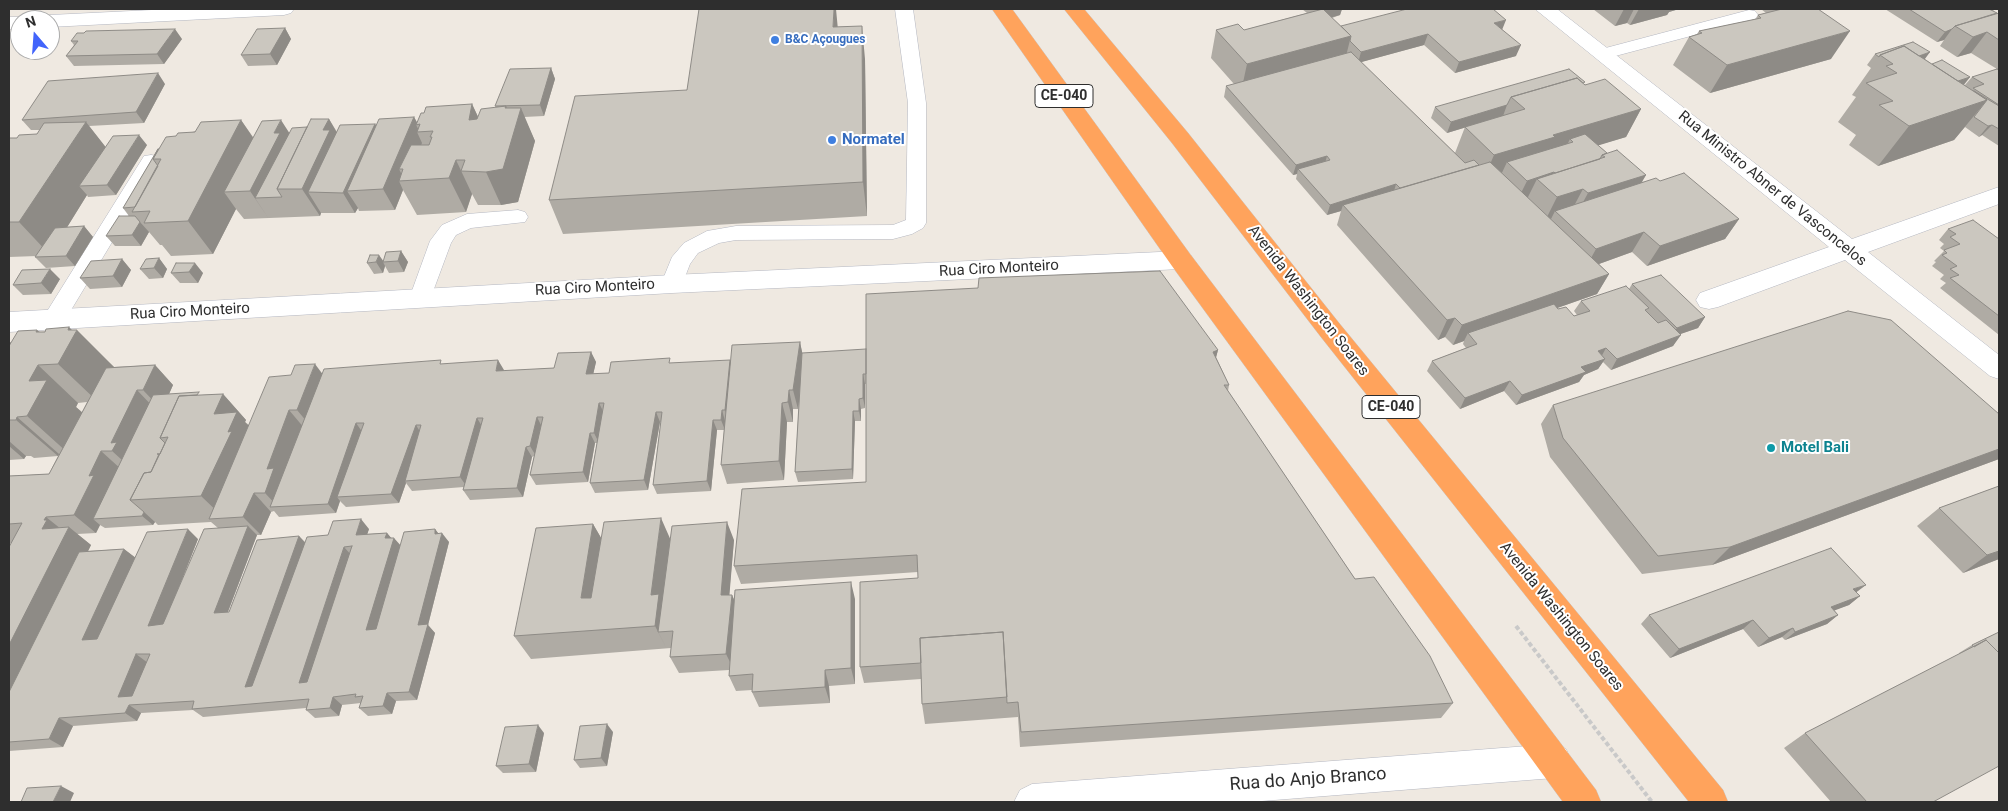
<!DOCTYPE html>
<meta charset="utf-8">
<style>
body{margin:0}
#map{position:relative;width:2008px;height:811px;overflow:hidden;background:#efe9e1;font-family:Roboto,sans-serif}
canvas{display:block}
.frame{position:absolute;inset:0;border:10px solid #2e2e2e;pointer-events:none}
.north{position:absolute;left:10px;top:10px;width:50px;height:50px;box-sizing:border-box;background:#fff;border:1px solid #ababab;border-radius:50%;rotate:342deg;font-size:14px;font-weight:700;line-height:20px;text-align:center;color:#2e2e2e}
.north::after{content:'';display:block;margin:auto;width:18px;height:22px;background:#4264fb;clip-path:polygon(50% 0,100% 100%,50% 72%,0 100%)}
</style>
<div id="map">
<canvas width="2008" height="811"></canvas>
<div class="frame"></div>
<div class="north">N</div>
</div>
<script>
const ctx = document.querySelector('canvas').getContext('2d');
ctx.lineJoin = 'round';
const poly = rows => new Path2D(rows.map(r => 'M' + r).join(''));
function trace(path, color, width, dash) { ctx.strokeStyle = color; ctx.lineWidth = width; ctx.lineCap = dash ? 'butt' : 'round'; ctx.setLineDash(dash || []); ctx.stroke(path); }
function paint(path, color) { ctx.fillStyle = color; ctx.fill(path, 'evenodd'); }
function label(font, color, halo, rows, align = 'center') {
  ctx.font = font + ' Roboto,sans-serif'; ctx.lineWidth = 4; ctx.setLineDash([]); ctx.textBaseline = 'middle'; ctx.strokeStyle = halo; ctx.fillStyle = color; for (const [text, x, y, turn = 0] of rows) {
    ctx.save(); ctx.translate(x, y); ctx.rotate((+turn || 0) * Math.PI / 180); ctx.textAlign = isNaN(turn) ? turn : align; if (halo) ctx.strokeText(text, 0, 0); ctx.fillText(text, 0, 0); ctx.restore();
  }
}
const lane = poly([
 [895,9,913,9,926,103,926,223,923,228,912,234,893,239,736,240,719,243,698,253,690,264,680,290,672,292,664,290,661,284,672,257,684,243,707,231,736,226,893,225,906,220,908,103,895,9],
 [1749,10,1755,11,1758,15,1755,19,1604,59,1598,58,1595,54,1598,50,1749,10],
 [151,155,158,156,161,161,62,325,54,327,46,325,43,319,46,313,144,156,151,155],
 [518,210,525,212,528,217,525,222,471,228,456,235,451,243,428,305,420,307,412,305,409,299,430,241,442,225,467,214,518,210]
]);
const street = poly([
 [1535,9,1557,9,1852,239,1999,187,1999,204,1868,252,1999,355,1999,379,1990,376,1845,260,1718,307,1709,309,1700,307,1696,300,1700,293,1829,247,1535,9],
 [1181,251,1190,254,1193,260,1190,266,1181,269,672,293,9,332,9,312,672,275,1181,251],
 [1554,744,1566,749,1571,761,1566,773,1554,778,1249,802,1014,802,1020,790,1032,784,1554,744]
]);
const secondary = poly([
 [172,9,294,9,291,13,284,15,50,27,50,20,41,20,43,17,50,15,172,9],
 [9,17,20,17,28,20,20,20,20,29,9,29,9,17]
]);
const highway = poly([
 [992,9,1012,9,1190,254,1596,790,1601,802,1563,802,1172,266,992,9],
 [1064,9,1084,9,1188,133,1339,323,1723,790,1728,802,1689,802,1321,337,1172,143,1064,9]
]);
trace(lane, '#b4b7c1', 1);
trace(street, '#b4b7c1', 1);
trace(secondary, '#b4b7c1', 1);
trace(highway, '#c9c9c9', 1);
trace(poly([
 [1516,626,1652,802]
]), '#c9c9c9', 4, [4.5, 2.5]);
paint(lane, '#fff');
paint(street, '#fff');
paint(secondary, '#fff');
paint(highway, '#ffa35c');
paint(poly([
 [1302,9,1342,9,1340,15,1332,18,1341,26,1502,29,1516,56,1455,73,1424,45,1361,62,1455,153,1465,127,1503,116,1447,133,1431,118,1435,107,1584,84,1641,109,1626,137,1598,145,1607,153,1646,175,1641,182,1660,181,1739,219,1725,239,1647,266,1632,252,1599,264,1609,274,1597,294,1557,308,1558,309,1574,316,1577,315,1574,311,1581,301,1629,289,1632,284,1705,317,1698,328,1680,334,1673,346,1611,370,1603,362,1598,369,1584,375,1579,382,1516,405,1504,391,1460,409,1427,371,1432,361,1466,348,1463,344,1464,341,1453,345,1445,337,1438,340,1337,225,1341,211,1327,215,1296,179,1297,174,1293,175,1224,97,1226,86,1234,84,1211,58,1216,30,1244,30,1307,13],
 [1593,9,1679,9,1669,12,1667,15,1630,25,1627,23,1615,26],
 [1761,9,1818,9,1831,59,1710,93,1673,65,1689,37,1697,34,1699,31,1756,19,1758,15,1766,13],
 [1885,9,1995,9,1993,11,1997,13,1999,13,1999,146,1982,135,1979,137,1965,127,1954,140,1878,166,1849,145,1856,135,1838,122,1856,97,1852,95,1871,68,1867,65,1875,54,1925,59,1932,64,1970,77,1964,85,1965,85,1972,77,1997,69,1971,53,1957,57,1940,46,1944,40,1937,42],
 [285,28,291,39,277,65,248,66,241,55],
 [182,39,164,64,74,66,66,56,74,45,71,41],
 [865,59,867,216,563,234,549,200,687,90],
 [551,68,555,79,544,116,524,117,535,141,518,202,501,205,478,205,472,194,466,212,417,215,403,190,395,210,359,211,358,208,355,213,321,213,320,216,244,219,236,209,213,254,171,256,162,245,160,245,149,232,141,246,115,246,106,236,129,216,123,208,158,149,176,136,241,120,253,137,289,133,329,119,337,132,375,124,376,125,414,117,417,123,472,104,478,117,496,108,495,106],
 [165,84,144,123,89,126,105,147,147,145,116,195,88,197,87,195,67,227,84,226,93,237,75,266,46,268,35,257,37,256,9,257,9,138,17,138,37,134,40,130,31,130,22,120],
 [1948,229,1999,239,1999,335,1940,288,1946,283,1940,279,1944,275,1932,266,1936,262,1934,261,1944,251,1940,248,1944,244,1939,240],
 [401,251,408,262,404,272,389,273,385,266,383,273,374,274,367,263,383,261],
 [159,258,167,269,163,278,149,279,140,269],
 [122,259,131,270,122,287,90,289,80,278],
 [176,263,203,273,198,283,180,283,171,273],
 [60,279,51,294,23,295,13,285],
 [37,330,40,332,72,330,114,367,155,365,173,385,169,394,201,395,223,394,246,420,245,422,249,425,322,373,443,364,504,371,554,368,591,352,596,362,593,374,609,373,672,363,731,362,800,342,802,353,1218,350,1216,357,1229,385,1228,391,1355,579,1453,703,1441,718,1020,747,1018,717,925,724,922,704,921,679,864,683,860,667,918,578,918,572,741,584,734,566,866,482,866,384,865,384,865,408,861,409,861,421,855,421,853,479,798,482,795,472,799,401,798,409,793,409,793,422,787,422,784,480,727,484,721,465,724,430,717,430,711,491,657,494,653,485,661,422,660,422,648,490,595,493,590,483,597,443,595,443,588,482,536,485,530,475,534,456,532,457,523,497,470,500,463,490,464,487,412,491,406,483,399,503,346,507,340,501,336,513,279,517,274,511,271,512,261,535,257,535,228,612,229,612,299,536,305,542,328,535,369,529,367,534,387,533,391,538,400,546,435,529,438,533,449,542,428,625,435,633,417,700,396,701,392,714,368,716,359,708,361,703,342,705,339,716,315,718,306,710,306,708,203,717,193,710,141,713,137,721,73,726,63,747,9,751,9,547,11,543,9,543,9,476,49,474,58,456,34,458,31,456,26,456,24,459,9,460,9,341,11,343],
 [87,402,82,412,76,407,78,403],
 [155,522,158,525,211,522,218,528,175,598,198,539,135,558,124,549,88,551,91,545,77,534,96,533,100,525,105,528,153,525],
 [1553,405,1999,414,1999,459,1712,565,1642,574,1550,457,1541,424],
 [1999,486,1999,559,1963,573,1917,526,1939,508],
 [593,524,601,538,734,540,729,595,732,595,735,601,855,599,855,684,829,686,830,703,759,707,752,692,752,690,736,691,729,676,729,670,679,673,670,657,671,648,531,659,514,636],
 [1856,592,1860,596,1849,605,1834,610,1838,615,1827,624,1785,640,1782,637,1758,647,1743,629,1670,658,1641,624,1649,615],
 [1999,632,1933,802,1831,802,1784,748,1805,733,1959,654,1959,653,1972,645],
 [613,732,607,766,580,768,574,760],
 [544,733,536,772,503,773,496,766]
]), '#afaba4');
paint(poly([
 [834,9,836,9,838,30,833,27],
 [1319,9,1342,9,1340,15,1315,22],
 [1624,9,1634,9,1627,23,1615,26],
 [1639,9,1679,9,1669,12,1667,15,1630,25],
 [1506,20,1502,30,1494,23],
 [862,26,865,59,867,216,863,182],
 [285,28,291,39,277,65,270,54],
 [175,29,182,39,164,64,157,54],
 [1952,29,1944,40,1937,42,1945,32],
 [1850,31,1831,59,1710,93,1727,65],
 [1987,32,1971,53,1957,57,1973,37],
 [1428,34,1424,45,1358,63,1361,52],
 [1351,36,1344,64,1241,92,1247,64],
 [1521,45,1516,56,1455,73,1459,62],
 [1930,52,1922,63,1907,60],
 [551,68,555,79,544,116,540,105],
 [158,73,165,84,144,123,136,112],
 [1970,77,1961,88,1930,91],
 [1987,100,1954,140,1878,166,1909,126],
 [472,104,488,138,469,120],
 [1507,105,1503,116,1447,133,1451,122],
 [506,106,515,128,521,108,535,141,518,202,501,205,486,172],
 [1641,109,1626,137,1567,155,1573,142,1570,139,1561,157,1507,162,1500,177,1482,183,1494,155,1553,135],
 [414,117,418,124,416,125,420,132,417,132,422,143,408,178,403,169,399,169,405,181,399,181,403,190,395,210,383,189],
 [329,119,345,147,308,192,321,213,320,216,302,189,323,130],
 [241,120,264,154,224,192,236,209,213,254,188,221],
 [281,120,299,148,277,189,255,198,269,219,250,191,274,133],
 [86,122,112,155,79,186,87,195,50,255,19,222],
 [375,124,387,144,347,191,358,208,355,213,343,193],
 [1992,125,1982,135,1979,137,1988,126],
 [139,135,147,145,116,195,107,185],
 [1327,156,1324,167,1298,169,1297,174,1293,175,1296,165],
 [456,160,472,194,466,212,449,178],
 [1554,172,1546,187,1537,179,1528,197,1517,201,1527,181],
 [1646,175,1630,203,1573,221,1588,193],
 [1396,184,1393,195,1343,205,1341,211,1327,215,1330,205],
 [1583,189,1568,217,1555,211,1549,223,1543,225,1557,197],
 [1739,219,1725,239,1647,266,1660,246],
 [140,222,149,232,141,246,132,235],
 [84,226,93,237,75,266,66,256],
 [1644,232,1632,252,1585,269,1596,249],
 [401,251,408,262,404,272,398,261],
 [379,255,384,262,383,262,385,266,383,273,376,262],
 [159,258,167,269,163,278,154,268],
 [122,259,131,270,122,287,113,276],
 [195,263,203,273,198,283,189,272],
 [50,269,60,279,51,294,41,283],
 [1609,274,1597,294,1472,338,1468,333,1464,341,1453,345,1462,325],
 [1705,317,1698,328,1669,338,1677,328],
 [1455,318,1445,337,1438,340,1447,320],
 [69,327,75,333,77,330,115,368,97,401,58,364,36,332,37,330,63,355,68,330],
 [1681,335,1673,346,1611,370,1617,359],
 [9,341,37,367,38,365,78,403,76,407,87,417,68,453,27,416,9,380],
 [800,342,804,361,798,409,793,390],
 [1606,348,1600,359,1598,351],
 [1218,350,1213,369,1213,352],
 [591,352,596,362,591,384,586,374],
 [1605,359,1598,369,1584,375,1579,382,1516,405,1522,395,1581,367],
 [498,360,504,370,502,382,496,371],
 [730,360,733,370,728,420,725,410],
 [315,364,330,384,313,429,297,410],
 [155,365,173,385,162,410,143,390],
 [863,374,865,384,865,408,863,398],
 [1510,381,1504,391,1460,409,1465,398],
 [137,390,156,410,132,469,112,451,111,443],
 [789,390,793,409,793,422,788,402],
 [223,394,246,420,245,422,261,439,224,518,201,496,214,414],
 [859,399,861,409,861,421,859,411],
 [599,403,604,413,599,443,594,433],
 [782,403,787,422,784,480,779,461],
 [289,410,305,429,278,507,265,493,267,469],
 [722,410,725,421,725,430,721,420],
 [853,411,855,421,853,479,852,469],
 [656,412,660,422,648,490,644,480],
 [17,417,59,454,58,456,16,420],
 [537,417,542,427,536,456,530,446],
 [477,418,483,428,467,487,460,477],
 [713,420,717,430,711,491,707,481],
 [356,423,363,433,337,497,340,501,336,513,328,504],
 [416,425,422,435,405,481,406,483,399,503,391,494],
 [590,433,595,443,588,482,583,472],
 [9,441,26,456,24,459,9,446],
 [526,447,532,457,523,497,517,488],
 [1999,449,1999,459,1712,565,1730,547],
 [101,451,122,470,93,519,100,525,96,533,74,515,89,476],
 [254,493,271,512,261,535,243,517],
 [144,512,155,522,153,525,142,516],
 [46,517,66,533,69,527,91,545,9,714,9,645,44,520],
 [661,518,672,543,658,632,667,649,655,626,651,595],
 [361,519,369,529,364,544,356,535],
 [727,522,734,540,728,612,721,595],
 [593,524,607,548,595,621,581,598],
 [248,526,257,535,224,622,214,613],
 [188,529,198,539,160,635,148,626],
 [435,529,441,537,442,533,449,542,428,625,435,633,417,700,409,692,418,625],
 [387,533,393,540,394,538,402,547,375,638,366,630,385,538],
 [299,536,308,546,255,695,245,687],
 [344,547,352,556,308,691,299,683],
 [124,549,136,558,94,649,82,640],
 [1999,551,1999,559,1963,573,1987,555],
 [851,582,855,599,855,684,851,668],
 [1866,585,1854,594,1853,589],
 [732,595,739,612,734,670,726,654],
 [1860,596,1849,605,1820,616,1831,607],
 [1838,615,1827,624,1785,640,1795,632],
 [1753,620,1743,629,1670,658,1679,649],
 [1793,628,1782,637,1758,647,1769,638],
 [136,654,148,663,130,705,118,697],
 [825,670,829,686,830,703,825,687],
 [387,693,396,701,392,714,383,706],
 [333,697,342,705,339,716,330,708],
 [129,705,141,713,137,721,125,713],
 [59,718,73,726,63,747,49,739],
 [607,724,613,732,607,766,601,758],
 [538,725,544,733,536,772,529,764],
 [61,786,74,793,70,802,53,802]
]), '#8e8b86');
const building = poly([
 [699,9,834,9,833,27,862,26,863,182,549,200,575,96,687,90,699,9],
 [1323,9,1351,36,1247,64,1216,30,1238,24,1244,30,1323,9],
 [1407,9,1493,9,1506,20,1494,23,1521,45,1459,62,1428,34,1361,52,1350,41,1351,36,1341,26,1407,9],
 [1782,9,1818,9,1850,31,1727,65,1689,37,1702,33,1699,31,1761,18,1758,15,1782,9],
 [1909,9,1989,9,1997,13,1955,26,1952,29,1945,32,1909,9],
 [1999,13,1999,40,1987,32,1973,37,1955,26,1999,13],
 [285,28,270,54,241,55,257,29,285,28],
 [175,29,157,54,66,56,78,41,71,41,77,33,84,33,86,31,175,29],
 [1913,42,1930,52,1919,56,1904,46,1880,55,1879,57,1875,54,1913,42],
 [1904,46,1987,100,1909,126,1879,105,1893,101,1866,83,1897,73,1886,66,1893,64,1880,55,1904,46],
 [1351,52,1465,163,1474,160,1479,165,1400,188,1396,184,1330,205,1298,169,1330,160,1327,156,1296,165,1226,86,1351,52],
 [1942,60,1970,77,1958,81,1932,64,1942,60],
 [551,68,540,105,495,106,510,69,551,68],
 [1569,69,1585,82,1583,83,1577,78,1511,97,1507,105,1451,122,1435,107,1569,69],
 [1997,69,1999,70,1999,105,1973,88,1984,84,1972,77,1997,69],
 [158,73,136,112,22,120,48,81,158,73],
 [1577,78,1585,85,1605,79,1641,109,1553,135,1555,137,1494,155,1465,127,1525,109,1511,97,1577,78],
 [1974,91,1999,106,1999,129,1992,125,1988,126,1974,117,1987,100,1974,91],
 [472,104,469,120,477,119,481,109,506,106,505,108,521,108,503,169,486,172,461,171,465,160,456,160,449,178,399,181,403,169,399,169,411,145,429,145,432,137,430,137,433,131,417,132,420,124,416,125,421,113,424,113,426,107,472,104],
 [414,117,383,189,347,191,379,119,414,117],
 [311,119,329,119,323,130,330,130,302,189,277,189,311,119],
 [241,120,188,221,144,223,150,211,132,212,161,159,153,159,166,137,176,136,178,133,195,132,201,122,241,120],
 [281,120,274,133,280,133,250,191,224,192,262,121,281,120],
 [86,122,19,222,9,222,9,138,17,138,19,135,37,134,44,123,86,122],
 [375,124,343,193,308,192,340,125,375,124],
 [307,127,277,189,282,197,255,198,292,128,307,127],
 [1585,134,1607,153,1602,155,1600,159,1555,173,1554,172,1527,181,1507,162,1573,142,1570,139,1585,134],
 [139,135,107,185,79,186,113,136,139,135],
 [158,149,153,159,158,166,135,207,123,208,158,149],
 [1617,150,1646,175,1588,193,1583,189,1557,197,1537,179,1605,157,1602,155,1617,150],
 [1490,162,1609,274,1462,325,1455,318,1447,320,1343,205,1490,162],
 [1684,173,1739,219,1660,246,1644,232,1596,249,1555,211,1656,178,1660,181,1684,173],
 [119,216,135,216,140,222,132,235,106,236,119,216],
 [1973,220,1999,239,1999,316,1950,278,1959,275,1950,269,1957,266,1942,255,1947,253,1944,250,1960,244,1950,237,1956,234,1948,229,1973,220],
 [84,226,66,256,35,257,55,228,84,226],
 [401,251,398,261,383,262,386,252,401,251],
 [370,255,379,255,376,262,367,263,370,255],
 [159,258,154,268,140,269,146,259,159,258],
 [122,259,113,276,80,278,91,261,122,259],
 [176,263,195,263,189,272,171,273,176,263],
 [50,269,41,283,13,285,22,270,50,269],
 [1160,271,1218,350,1213,352,1229,385,1224,385,1355,579,1374,577,1430,656,1453,703,1021,732,1018,702,1007,703,1003,632,920,638,921,663,860,667,860,582,918,578,917,555,734,566,742,489,866,482,866,294,978,288,979,278,1160,271],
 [1661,275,1705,317,1677,328,1632,284,1661,275],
 [1626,286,1649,308,1645,310,1658,323,1666,320,1681,335,1617,359,1606,348,1598,351,1605,359,1581,367,1586,372,1522,395,1510,381,1465,398,1432,361,1477,344,1468,333,1554,304,1558,309,1566,307,1574,316,1590,311,1581,301,1626,286],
 [1848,311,1891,320,1999,414,1999,449,1730,547,1658,556,1563,438,1553,405,1848,311],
 [69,327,68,330,77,330,58,364,38,365,29,381,47,380,27,416,17,417,16,420,9,420,9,346,18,331,37,330,36,332,45,332,46,329,69,327],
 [800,342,793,390,789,390,788,402,782,403,779,461,721,465,732,345,800,342],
 [866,349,866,374,863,374,863,398,859,399,859,411,853,411,852,469,795,472,802,353,866,349],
 [591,352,586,374,609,373,611,362,670,358,669,363,730,360,725,410,722,410,721,420,713,420,707,481,653,485,662,412,656,412,644,480,590,483,604,403,599,403,594,433,590,433,583,472,530,475,543,417,537,417,530,446,526,447,517,488,463,490,483,418,477,418,460,477,405,481,421,425,416,425,391,494,337,497,364,423,356,423,328,504,270,507,324,369,441,360,440,364,498,360,496,371,554,368,558,353,591,352],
 [315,364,297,410,289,410,267,469,274,468,265,493,254,493,243,517,209,519,269,377,291,375,295,365,315,364],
 [155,365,143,390,137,390,111,443,117,442,112,451,101,451,89,476,94,475,74,515,46,517,44,520,47,520,42,529,69,527,9,645,9,547,22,523,9,524,9,476,49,474,106,368,155,365],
 [199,392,197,395,179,396,160,438,165,443,160,454,157,454,159,454,151,472,144,473,130,500,144,512,142,516,93,519,153,395,199,392],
 [223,394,214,414,237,412,228,432,232,431,201,496,130,500,144,473,151,472,168,437,160,438,179,396,223,394],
 [1999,486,1999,551,1987,555,1939,508,1999,486],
 [661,518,651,595,659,594,655,626,514,636,536,528,593,524,581,598,591,598,604,522,661,518],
 [361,519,356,535,387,533,385,538,394,538,366,630,376,629,404,532,435,529,435,534,442,533,418,625,428,624,409,692,387,693,383,706,359,708,363,696,355,697,356,694,333,697,330,708,306,710,309,699,192,709,194,701,129,705,125,713,59,718,49,739,9,742,9,692,79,552,124,549,82,640,97,639,147,532,188,529,148,626,163,624,204,529,248,526,214,613,229,612,257,540,299,536,245,687,252,686,307,537,328,535,333,521,361,519],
 [352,546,307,682,299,683,344,547,352,546],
 [136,654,150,654,132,696,118,697,136,654],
 [727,522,721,595,732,595,726,654,670,657,673,631,658,632,672,526,727,522],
 [1831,548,1866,585,1853,589,1860,596,1831,607,1838,615,1795,632,1793,628,1769,638,1753,620,1679,649,1649,615,1831,548],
 [851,582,851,668,825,670,825,687,752,692,753,674,729,676,735,590,851,582],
 [1003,632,1007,697,922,704,920,638,1003,632],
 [1999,632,1999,653,1986,640,1974,647,1972,645,1999,632],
 [1986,640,1999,653,1999,766,1933,802,1867,802,1805,733,1986,640],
 [607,724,601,758,574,760,580,726,607,724],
 [538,725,529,764,496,766,505,727,538,725],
 [61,786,53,802,21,802,27,788,61,786]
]);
paint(building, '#cbc7bf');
trace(building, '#8e8b86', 1);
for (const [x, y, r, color] of [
 [775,40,5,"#3f7fe0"],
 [832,140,5,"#3f7fe0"],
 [1771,448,5,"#0f9aa8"]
]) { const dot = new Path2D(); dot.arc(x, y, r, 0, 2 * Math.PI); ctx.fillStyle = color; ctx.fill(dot); trace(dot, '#fff', 2); }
label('bold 12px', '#366cbe', '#fff', [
 ["B&C Açougues",785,40]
], 'left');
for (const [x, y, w] of [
 [1064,96,58],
 [1391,407,58]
]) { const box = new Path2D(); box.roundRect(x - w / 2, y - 11.5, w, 23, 4); ctx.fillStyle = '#fff'; ctx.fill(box); trace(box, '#2e2e2e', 1); }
label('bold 14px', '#2e2e2e', null, [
 ["CE-040",1064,96],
 ["CE-040",1391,407]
]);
label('bold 15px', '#366cbe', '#fff', [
 ["Normatel",842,140]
], 'left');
label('15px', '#2e2e2e', '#fff', [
 ["Rua Ministro Abner de Vasconcelos",1772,189,39],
 ["Rua Ciro Monteiro",999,269,-3],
 ["Rua Ciro Monteiro",595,288,-3],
 ["Avenida Washington Soares",1308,301,52],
 ["Rua Ciro Monteiro",190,312,-3],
 ["Avenida Washington Soares",1561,617,51]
]);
label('bold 15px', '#0d838f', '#fff', [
 ["Motel Bali",1781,448]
], 'left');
label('18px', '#2e2e2e', '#fff', [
 ["Rua do Anjo Branco",1308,780,-4]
]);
</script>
